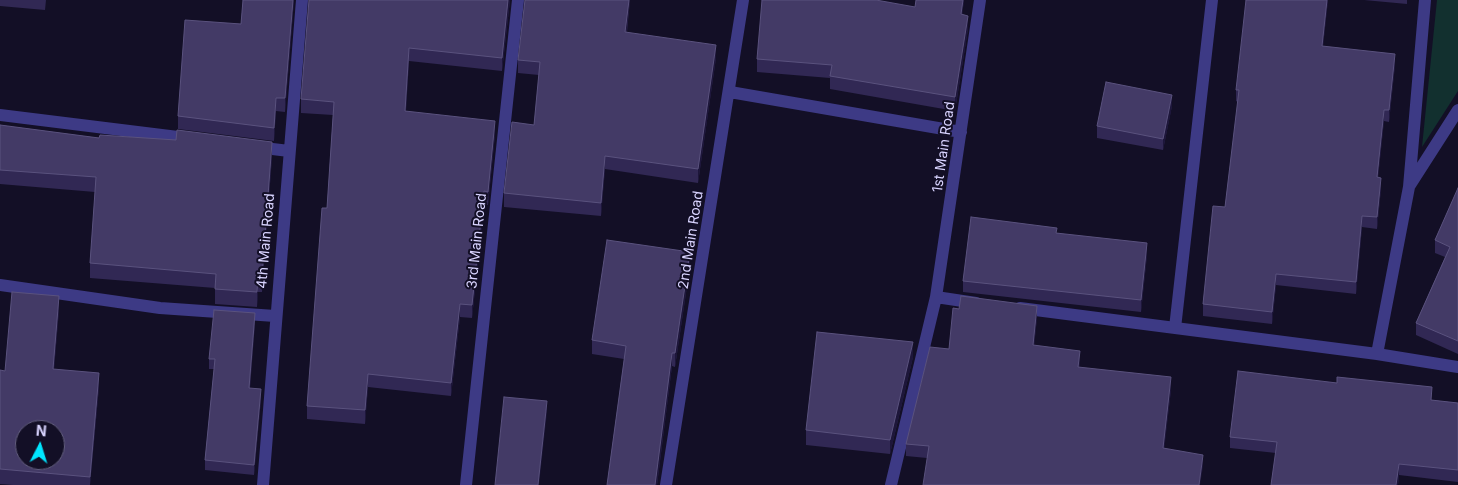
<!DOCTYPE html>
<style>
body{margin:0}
#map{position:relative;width:1458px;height:485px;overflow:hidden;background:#130f26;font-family:Inter,sans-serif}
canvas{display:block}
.north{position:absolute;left:15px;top:420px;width:50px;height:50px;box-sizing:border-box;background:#130f26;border:1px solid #625e7d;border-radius:50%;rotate:5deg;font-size:14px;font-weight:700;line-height:20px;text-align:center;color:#d9d4ff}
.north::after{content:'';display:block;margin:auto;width:18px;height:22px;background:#00e5ff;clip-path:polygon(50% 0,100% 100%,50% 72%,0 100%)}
</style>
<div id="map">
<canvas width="1458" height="485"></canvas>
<div class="north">N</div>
</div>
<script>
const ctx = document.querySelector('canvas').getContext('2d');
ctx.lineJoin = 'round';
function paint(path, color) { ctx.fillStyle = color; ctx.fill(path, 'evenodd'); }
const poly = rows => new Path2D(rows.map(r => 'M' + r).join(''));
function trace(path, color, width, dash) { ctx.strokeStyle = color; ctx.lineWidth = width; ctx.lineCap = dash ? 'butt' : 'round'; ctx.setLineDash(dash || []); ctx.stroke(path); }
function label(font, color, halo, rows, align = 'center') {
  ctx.font = font + ' Inter,sans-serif'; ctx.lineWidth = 4; ctx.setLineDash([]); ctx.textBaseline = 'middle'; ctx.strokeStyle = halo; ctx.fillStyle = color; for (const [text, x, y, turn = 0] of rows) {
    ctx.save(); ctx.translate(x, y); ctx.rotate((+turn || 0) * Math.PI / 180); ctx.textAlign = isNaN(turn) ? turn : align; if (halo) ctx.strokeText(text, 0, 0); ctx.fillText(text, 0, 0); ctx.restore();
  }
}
paint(poly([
 [1437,0,1458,0,1458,91,1422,147]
]), '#12302f');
trace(poly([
 [730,92,961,132],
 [0,115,194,139],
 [256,147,289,151],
 [1410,185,1458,110],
 [0,285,160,308,275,316],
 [936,297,976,303],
 [1020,308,1377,354,1458,367],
 [1175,328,1212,0],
 [1377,354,1409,187,1425,0],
 [263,485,302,0],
 [466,485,518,0],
 [666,485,743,0],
 [891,485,936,297,980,0]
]), '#3d3a85', 12);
paint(poly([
 [0,0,46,0,45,10,0,6],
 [243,0,294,0,285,112,276,111,274,141,178,129,178,116,241,24],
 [510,0,502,71,409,61,406,111,495,134,488,205,484,205,472,318,460,317,451,396,368,387,365,424,307,419,307,406,327,208,333,115,301,113,301,99],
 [525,0,630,0,627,32,716,58,698,183,605,169,601,216,504,207,504,193,534,125,539,75,518,73,518,60],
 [916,0,964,0,962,15,968,29,955,111,830,89,830,78,757,72,757,59,915,7],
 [1328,0,1323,46,1395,65,1389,122,1384,121,1378,177,1381,189,1377,229,1362,227,1356,294,1276,285,1272,324,1203,316,1203,304,1225,207,1238,102,1236,101,1236,90],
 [1364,0,1407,0,1407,4],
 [1172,106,1163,150,1097,138,1097,126],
 [0,125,99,138,272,157,262,292,258,292,257,307,215,304,215,288,90,278,90,263,95,192,0,184],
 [1458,188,1458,354,1416,335,1416,323,1445,257,1435,253,1435,240],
 [1057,233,1147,255,1141,312,963,292,963,281],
 [690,266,675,367,672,366,657,485,607,485,624,359,592,354,592,340],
 [59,310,54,369,99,387,90,485,13,485,0,484,0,370,5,371],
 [1037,318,1034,346,1080,363,1079,367,1171,390,1164,448,1203,467,927,458,906,456,906,444],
 [255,323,250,388,261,399,254,475,205,470,205,460,214,369,209,369,209,359],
 [913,357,890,454,806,445,806,430],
 [1432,400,1458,403,1458,482,1399,475,1398,485,1271,485,1276,453,1230,448,1230,437]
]), '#312854');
paint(poly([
 [293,0,294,0,285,112,285,98],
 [508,0,510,0,502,71,502,58],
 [629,0,630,0,625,45,625,32],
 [963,0,964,0,961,27,961,14],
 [1327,0,1328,0,1322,57,1322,46],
 [968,16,968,29,955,111,955,97],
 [716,45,716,58,698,183,698,169],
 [409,48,409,61,405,124,405,111],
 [1395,54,1395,65,1389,122,1389,110],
 [1172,95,1172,106,1163,150,1163,139],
 [276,98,276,111,274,141,274,128],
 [1384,110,1384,121,1377,189,1377,177],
 [495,121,495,134,488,205,488,192],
 [272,142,272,157,262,292,262,277],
 [605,156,605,169,601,216,601,203],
 [1381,178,1381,189,1377,229,1377,217],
 [484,191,484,205,472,318,472,305],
 [1362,216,1362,227,1356,294,1356,282],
 [1147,243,1147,255,1141,312,1141,300],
 [690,252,690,266,675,367,675,353],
 [1276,274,1276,285,1272,324,1272,312],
 [258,277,258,292,257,307,257,292],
 [59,296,59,310,53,383,53,369],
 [460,304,460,317,451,396,451,383],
 [1037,306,1037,318,1033,358,1033,345],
 [255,313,255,323,249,398,249,388],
 [913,342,913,357,890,454,890,440],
 [1080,351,1080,363,1078,379,1078,367],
 [672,353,672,366,657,485,655,485],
 [99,373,99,387,90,485,90,477],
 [368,374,368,387,365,424,365,410],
 [1171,377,1171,390,1163,461,1163,448],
 [261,389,261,399,254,475,254,465],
 [547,401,547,413,539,485,538,485],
 [1203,455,1203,467,1200,485,1199,485],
 [1399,464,1399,475,1398,485,1396,485]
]), '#1d163a');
const building = poly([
 [243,0,293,0,285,98,276,98,274,128,178,116,185,20,241,24,243,0],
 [309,0,508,0,502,58,409,48,405,111,495,121,488,192,484,191,472,305,460,304,451,383,368,374,365,410,307,406,322,208,327,208,334,102,301,99,309,0],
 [525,0,629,0,625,32,716,45,698,169,605,156,601,203,504,193,512,122,534,125,540,62,518,60,525,0],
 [762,0,876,0,915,7,916,0,963,0,961,14,968,16,955,97,830,76,832,65,757,59,762,0],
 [1246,0,1327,0,1322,46,1395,54,1389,110,1384,110,1377,177,1381,178,1377,217,1362,216,1356,282,1276,274,1272,312,1203,304,1213,206,1225,207,1239,90,1236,90,1246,0],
 [1106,82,1172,95,1163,139,1097,126,1106,82],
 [0,125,99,138,100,135,176,140,177,130,272,142,262,277,258,277,257,292,215,289,216,274,90,263,96,177,0,170,0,125],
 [1458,188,1458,341,1416,323,1450,247,1435,240,1458,188],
 [971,217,1057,228,1056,233,1147,243,1141,300,963,281,971,217],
 [607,240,690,252,675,353,672,353,655,485,607,485,626,346,592,340,607,240],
 [12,292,59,296,53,369,99,373,90,477,0,469,0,370,5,371,12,292],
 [25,430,55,430,55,460,25,460,25,430],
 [961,296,1037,306,1033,345,1080,351,1078,367,1171,377,1163,448,1203,455,1199,485,923,485,929,446,906,444,930,347,949,349,953,308,959,309,961,296],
 [214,310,255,313,249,388,261,389,254,465,205,460,215,359,209,359,214,310],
 [817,332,913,342,890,440,806,430,817,332],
 [1238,371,1337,383,1337,377,1432,387,1431,400,1458,403,1458,470,1399,464,1396,485,1271,485,1277,442,1230,437,1238,371],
 [504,397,547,401,538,485,495,485,504,397]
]);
paint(building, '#433a66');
trace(building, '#5a527e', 1);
label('14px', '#d9d4ff', '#130f26', [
 ["1st Main Road",944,147,-82],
 ["2nd Main Road",691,240,-81],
 ["4th Main Road",266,241,-85],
 ["3rd Main Road",477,241,-84]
]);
</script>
